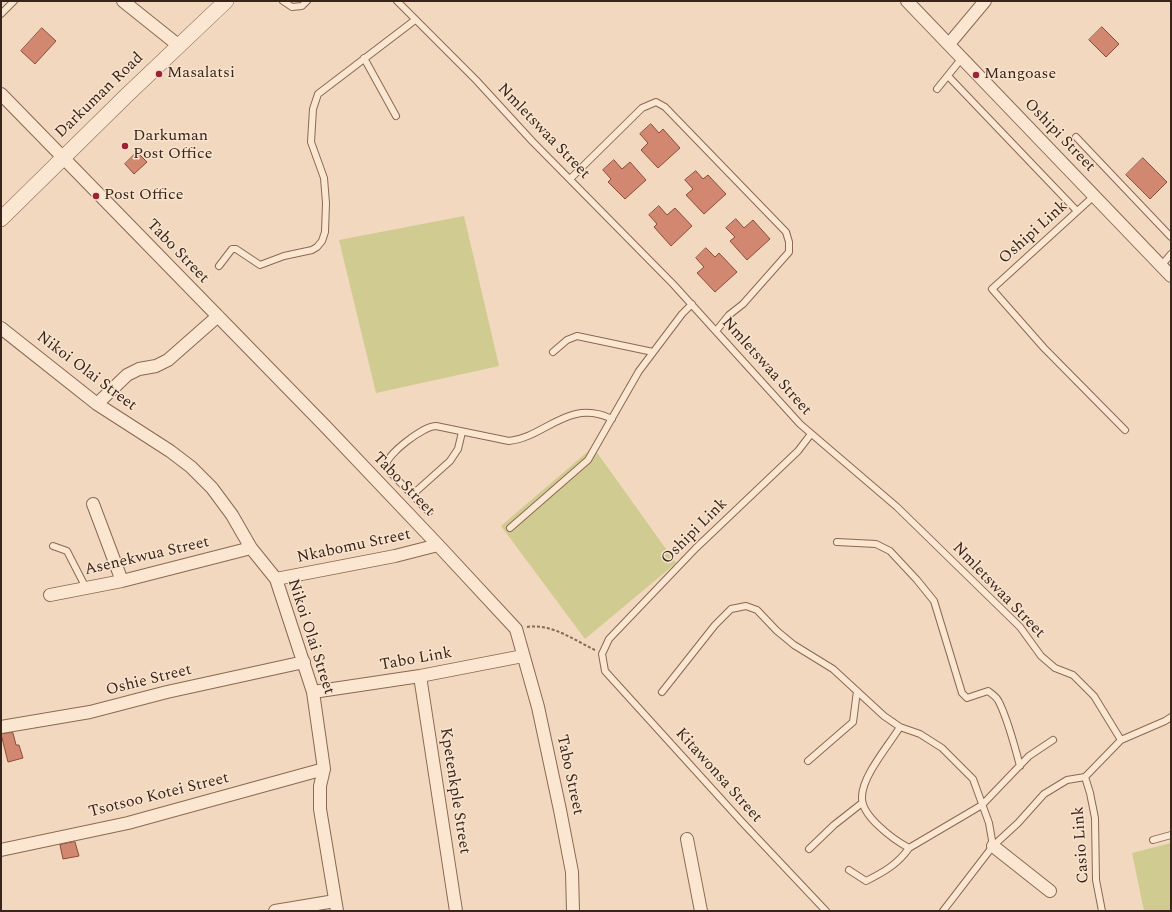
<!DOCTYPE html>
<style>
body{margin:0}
#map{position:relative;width:1172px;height:912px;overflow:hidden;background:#f1d8be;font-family:Spectral,serif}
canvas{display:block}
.frame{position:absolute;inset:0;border:2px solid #39241b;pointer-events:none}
</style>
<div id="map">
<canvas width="1172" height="912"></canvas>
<div class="frame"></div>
</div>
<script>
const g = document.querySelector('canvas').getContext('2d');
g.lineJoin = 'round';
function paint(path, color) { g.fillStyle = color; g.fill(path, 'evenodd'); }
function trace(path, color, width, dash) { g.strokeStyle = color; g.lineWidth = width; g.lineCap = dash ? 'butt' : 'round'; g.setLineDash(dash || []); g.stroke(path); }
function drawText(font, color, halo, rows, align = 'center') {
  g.font = font + ' Spectral,serif'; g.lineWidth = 3; g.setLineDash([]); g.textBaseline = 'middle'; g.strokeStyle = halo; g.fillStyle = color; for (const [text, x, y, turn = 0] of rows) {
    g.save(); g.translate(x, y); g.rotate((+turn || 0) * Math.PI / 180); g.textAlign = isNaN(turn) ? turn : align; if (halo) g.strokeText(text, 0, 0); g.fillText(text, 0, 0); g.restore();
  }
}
paint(new Path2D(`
 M464,216l35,150 -123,27 -37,-153z
 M593,447l83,116 -91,76 -84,-113z
 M1171,843v68h-27l-12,-58z`), '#d0cb91');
const building = new Path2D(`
 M1102,27l17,17 -13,13 -17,-17z
 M42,28l14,13 -21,23 -14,-13z
 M651,124l8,9 4,-4 17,19 -22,20 -17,-18 7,-7 -8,-9z
 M137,152l10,10 -13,12 -9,-10z
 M1143,158l24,24 -17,17 -24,-24z
 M614,160l8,9 8,-7 16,18 -21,19 -17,-17 3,-3 -8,-9z
 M696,171l7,8 5,-4 18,19 -22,20 -18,-19 7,-6 -8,-9z
 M659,206l8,9 8,-7 17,18 -21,20 -17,-19 3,-3 -8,-9z
 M736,219l8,9 9,-8 17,19 -23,21 -17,-19 5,-4 -9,-9z
 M706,248l9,9 4,-4 18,19 -22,20 -18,-19 7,-6 -8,-9z
 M13,733l3,12h3l4,13 -15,4 -7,-28z
 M75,842l4,14 -16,3 -3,-14z`);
paint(building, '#d28771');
trace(building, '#8b4b39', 1);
const service = new Path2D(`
 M283,1l9,6 10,-1 5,-5
 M397,1l79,79 56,61 141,143 127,140 97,83 123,120 21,29 14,12 18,7 21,21 27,44
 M1,14l13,-13
 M364,58l32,58
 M948,76l129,135
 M937,89l25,-31
 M1076,137l95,100
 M570,179l72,-71 14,-6 9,5 121,125 3,10v10l-46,52 -14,11 -13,16
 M1094,196l-102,93 52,59 81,82
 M219,266l13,-17h4l24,16 24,-9 28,-6 5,-3 5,-6 3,-9 1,-29 -2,-25 -13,-36 2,-33 5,-15 97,-74
 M1161,266l10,-12
 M553,352l14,-12 10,-4 76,16
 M811,434l-13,17 -102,97 -87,91 -7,15 3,17 137,151 84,89
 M412,495l38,-34 8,-12 4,-17
 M429,512l-40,-41 -3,-5c0,-12 38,-40 50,-40l73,15c37,-4 59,-43 103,-22
 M510,528l78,-68 51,-89 43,-57 10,-10
 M837,542l39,2 14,7 27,29 17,21 28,92 5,5 21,-7c4,3 9,6 11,11 9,18 16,45 21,64
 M53,546l14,5 19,37
 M662,692l53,-67 16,-16 15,-3 11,4 20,21 17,14 39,24 51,47 16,11 20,7 22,14 31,31 16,44 4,23
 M900,727c-11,18 -38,49 -38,70 -1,19 32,43 47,51l73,-43 47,-49 24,-16
 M808,761l45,-39 4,-31
 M1085,777l5,16 5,25 1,62 6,31
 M1153,840l18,-5
 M809,849l25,-24 28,-22
 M849,870l17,11c18,-9 32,-17 43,-33
 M943,911l50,-65 25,-23 26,-29 23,-14 18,-3 36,-37 44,-19 6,-4`);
const minor = new Path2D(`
 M123,1l55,44
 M907,1l264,275
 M949,44l36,-43
 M1,94l324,332 113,119 78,84 22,78 22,103 12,62 1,39
 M1,328l96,76 73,47 21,16 21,21 20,27 19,33 25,31 37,113 11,77 -4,17v23l17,102
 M97,404l30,-29 12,-6 17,-3 12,-6 50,-44
 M93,504l29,77
 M276,579l119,-23 43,-11
 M50,595l72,-14 129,-33
 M420,676l36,235
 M313,692l107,-16 103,-20
 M1,727l89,-15 77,-20 137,-30
 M687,839l14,72
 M993,846l57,45
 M1,850l127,-27 196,-54
 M275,911l60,-10`);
const tertiary = new Path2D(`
 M1,219l126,-124 99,-94`);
trace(service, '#8a6855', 8);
trace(minor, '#8a6855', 14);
trace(tertiary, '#8a6855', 16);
trace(new Path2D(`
 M527,627c24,-4 47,13 68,23`), '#8a6855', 2, [3, 2]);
trace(service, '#fbe7d1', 6);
trace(minor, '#fbe7d1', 12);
trace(tertiary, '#fbe7d1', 15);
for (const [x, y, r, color] of [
 [159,74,4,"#9e2138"],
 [976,75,4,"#9e2138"],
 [125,146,4,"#9e2138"],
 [96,196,4,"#9e2138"]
]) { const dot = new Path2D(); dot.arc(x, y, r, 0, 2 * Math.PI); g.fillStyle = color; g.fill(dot); trace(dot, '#f8e4ce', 1.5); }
drawText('16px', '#39241b', '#f8e4ce', [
 ["Masalatsi",167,74],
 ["Mangoase",984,75],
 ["Darkuman",133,137],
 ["Post Office",133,155],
 ["Post Office",104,196]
], 'left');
drawText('16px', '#39241b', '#f8e4ce', [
 ["Darkuman Road",100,96,-44],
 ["Nmletswaa Street",543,132,46],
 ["Oshipi Street",1059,136,46],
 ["Oshipi Link",1034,233,-42],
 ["Tabo Street",177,252,46],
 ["Nmletswaa Street",766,367,48],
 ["Nikoi Olai Street",86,372,37],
 ["Tabo Street",403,485,46],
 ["Oshipi Link",695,532,-45],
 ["Nkabomu Street",354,547,-12],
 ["Asenekwua Street",147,557,-13],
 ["Nmletswaa Street",998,591,46],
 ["Nikoi Olai Street",310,637,72],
 ["Tabo Link",416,660,-10],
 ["Oshie Street",149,681,-14],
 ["Tabo Street",569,775,78],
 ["Kitawonsa Street",718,776,48],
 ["Kpetenkple Street",454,791,81],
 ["Tsotsoo Kotei Street",159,796,-14],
 ["Casio Link",1082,845,-94]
]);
</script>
